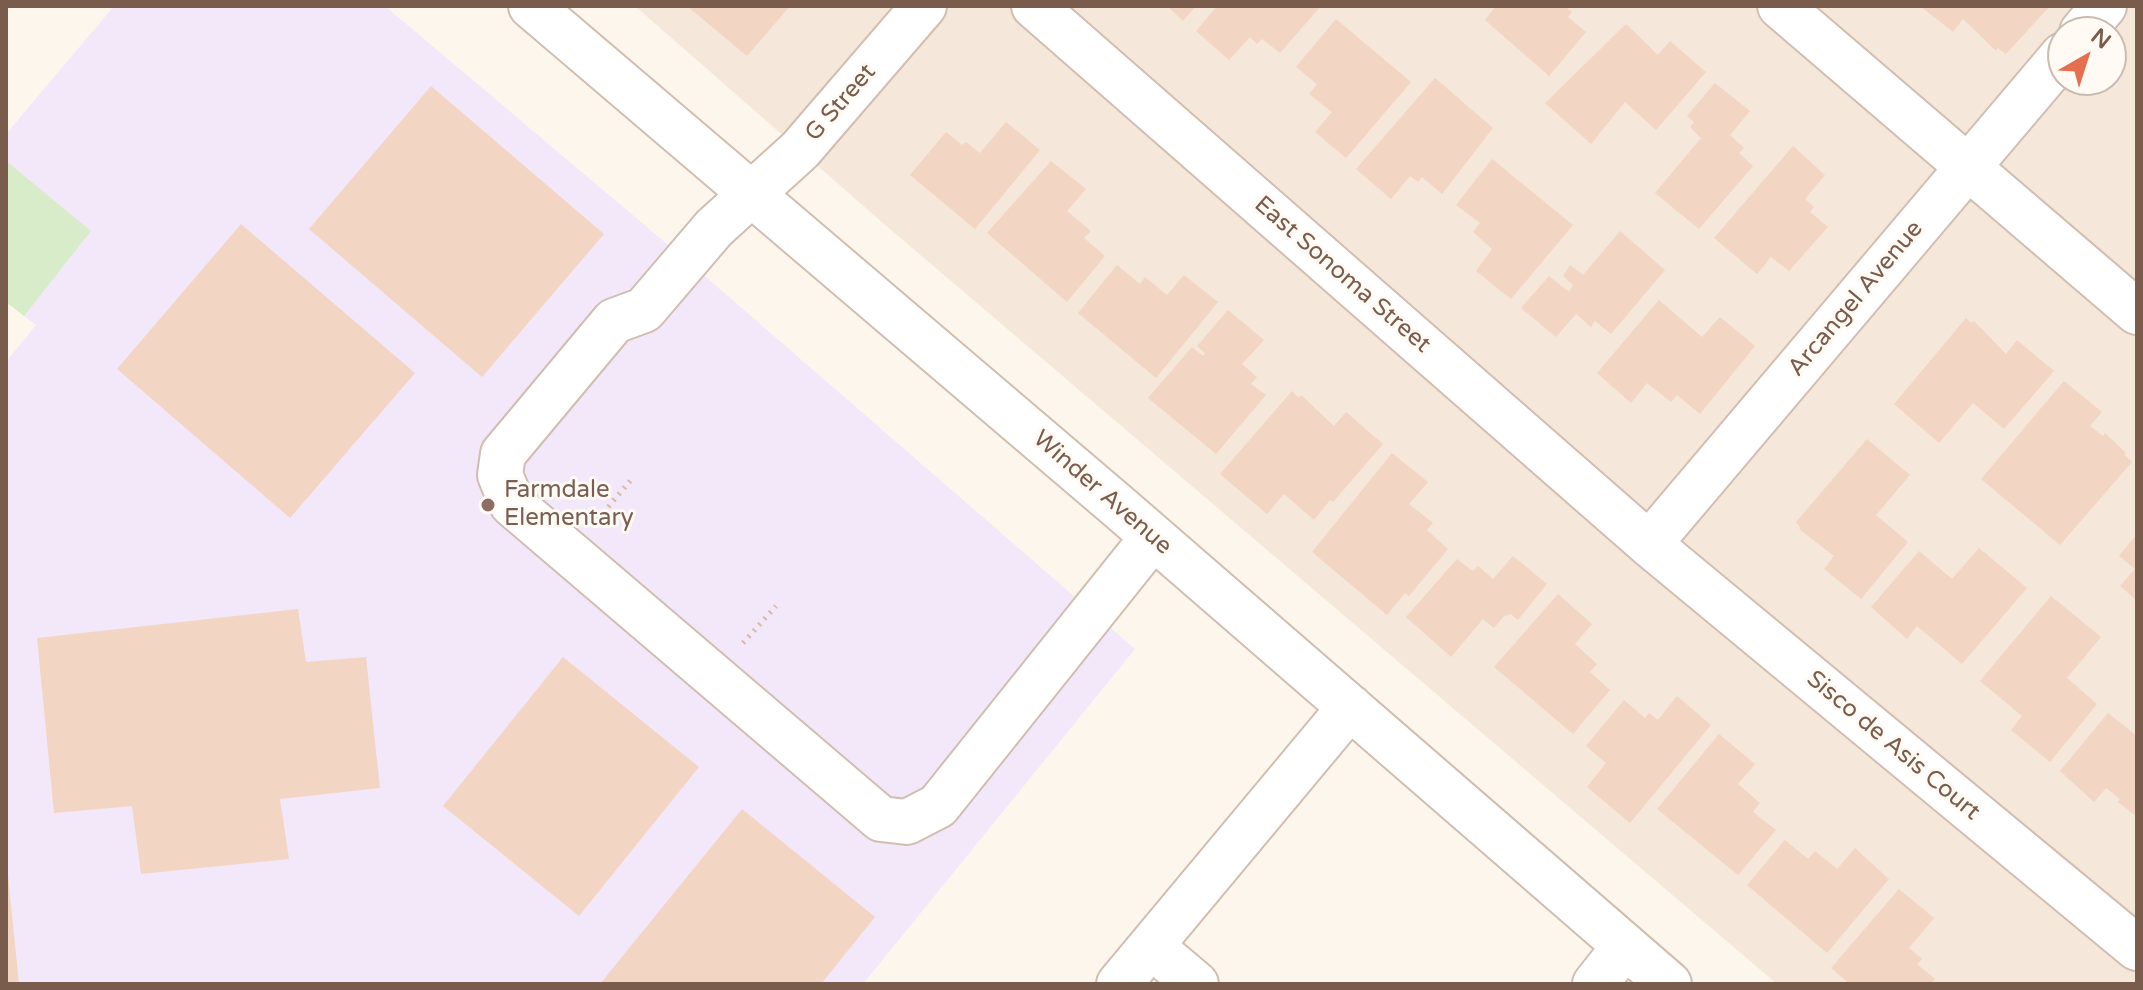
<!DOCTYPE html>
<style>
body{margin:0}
#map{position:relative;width:2143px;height:990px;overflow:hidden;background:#fdf6ec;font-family:"Varela Round",sans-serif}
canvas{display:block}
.frame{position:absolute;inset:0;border:8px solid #7a5c4d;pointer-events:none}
.north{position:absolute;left:2047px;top:16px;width:80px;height:80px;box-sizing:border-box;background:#fffaf3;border:2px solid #cabbb1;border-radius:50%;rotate:39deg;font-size:22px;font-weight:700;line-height:32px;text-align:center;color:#7a5c4d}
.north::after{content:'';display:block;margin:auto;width:28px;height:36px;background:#e76f51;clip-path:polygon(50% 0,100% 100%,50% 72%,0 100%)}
</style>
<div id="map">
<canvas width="2143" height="990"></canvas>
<div class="frame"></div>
<div class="north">N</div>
</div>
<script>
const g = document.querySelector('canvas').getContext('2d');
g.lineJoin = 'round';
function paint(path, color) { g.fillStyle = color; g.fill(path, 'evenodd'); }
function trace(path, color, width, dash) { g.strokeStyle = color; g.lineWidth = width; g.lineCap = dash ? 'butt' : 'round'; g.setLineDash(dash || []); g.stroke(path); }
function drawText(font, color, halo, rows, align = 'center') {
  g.font = font + ' "Varela Round",sans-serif'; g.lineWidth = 6; g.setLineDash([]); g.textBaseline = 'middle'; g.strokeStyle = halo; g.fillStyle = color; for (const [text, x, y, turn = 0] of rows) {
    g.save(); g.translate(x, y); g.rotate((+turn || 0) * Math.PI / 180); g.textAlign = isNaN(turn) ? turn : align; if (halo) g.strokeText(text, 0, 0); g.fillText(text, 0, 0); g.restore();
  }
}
paint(new Path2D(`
 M635,6h1502v978h-360l-893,-760zM2063,32h48v48h-48z`), '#f5e8da');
paint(new Path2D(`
 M114,6h271l314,265 436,378 -272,335h-857v-622l30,-37 -30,-23v-168z`), '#f3e8fa');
paint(new Path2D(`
 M6,161l85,70 -67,85 -18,-14z`), '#d8ecc9');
paint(new Path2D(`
 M687,6h103l-43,50z
 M1167,6h29l-13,15z
 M1217,6h104l-41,47 -18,-14 -5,5 -7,-7 -21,23 -33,-29z
 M1496,6h69l7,6 -4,5 18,15 -37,44 -64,-56z
 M1920,6h130l-44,48 -8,-6 -2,3 -33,-32 -10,13z
 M1336,19l75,63 -65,76 -31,-26 17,-20 -23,-18 8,-10 -21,-17z
 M1626,24l32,31 12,-14 36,31 -50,58 -31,-28 -34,42 -46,-41z
 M1435,78l58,50 -51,66 -20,-17 -4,5 -8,-6 -19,23 -35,-30z
 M1715,83l35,28 -20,24 14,13 -5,5 14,13 -54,63 -44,-36 46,-55 -11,-11 4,-5 -7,-6z
 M431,86l173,148 -122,143 -173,-148z
 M1006,122l34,28 -65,79 -65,-54 36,-43 16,13 4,-3 14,11z
 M1793,146l32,29 -20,24 9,8 -4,5 18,15 -39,44 -18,-14 -14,17 -43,-36z
 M1492,159l81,66 -62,74 -35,-28 16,-22 -19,-17 7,-9 -24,-18z
 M1051,161l35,28 -19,22 24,20 -7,7 21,18 -38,46 -80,-69z
 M241,224l174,149 -125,145 -173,-149z
 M1620,231l45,39 -54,64 -16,-13 -4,6 -15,-13 -20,23 -35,-29 28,-32 20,16 4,-7 -10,-9 7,-11 13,10z
 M1117,265l23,19 5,-7 22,18 17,-20 34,27 -62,76 -78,-65z
 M1659,300l43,37 18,-20 35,29 -55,68 -23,-19 -6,7 -24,-19 -16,20 -34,-30z
 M1228,310l36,30 -22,24 15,13 -6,7 15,11 -50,59 -68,-56 44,-51 11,9 2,-3 -8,-7z
 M1966,318l5,5 3,-2 32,33 11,-14 37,31 -50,58 -31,-26 -34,40 -45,-39z
 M2064,381l38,31 -12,14 13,10 2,-3 21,20 -2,1 8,8 -72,83 -79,-66z
 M1292,391l7,7 2,-3 33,31 12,-14 37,32 -50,58 -3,-2 -16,20 -30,-26 -17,20 -47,-40z
 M1867,439l43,36 -34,40 32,27 -47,57 -37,-30 10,-13 -35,-27 2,-1 -5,-6z
 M1392,453l36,29 -19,22 24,19 -6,7 21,19 -39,47 -4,-3 -18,22 -75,-63z
 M2137,534v67l-17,-15 15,-17 -16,-13z
 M1979,548l48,40 -65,76 -45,-38 -10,13 -36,-32 48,-56 33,28z
 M1513,556l34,28 -29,36 -7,-6 -7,2 -10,12 -11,-9 -32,38 -45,-40 51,-58 16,12 5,-5 15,13z
 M1558,594l34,30 -17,20 22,20 -7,8 20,18 -37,44 -79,-67z
 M2051,596l50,41 -34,41 30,26 -47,58 -39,-32 11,-14 -42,-35z
 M298,609l8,53 60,-5 14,131 -100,11 9,60 -148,15 -9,-68 -78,7 -17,-175z
 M563,657l136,110 -120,149 -136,-110z
 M1677,696l34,29 -81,98 -43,-36 19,-24 -20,-17 38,-46 21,18 4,-5 9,7z
 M2108,713l29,23v81l-19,-15 2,-3 -14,-11 -12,14 -34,-31z
 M1719,734l36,30 -17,20 22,19 -7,9 23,18 -38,45 -81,-66z
 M742,809l133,108 -54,67h-221z
 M1785,840l23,19 7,-8 22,18 18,-21 34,31 -62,74 -80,-68z
 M6,875h2l11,109h-13z
 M1899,889l35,29 -25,30 13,11 -5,5 18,15 -4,5h-81l-19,-16z`), '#f3d5c3');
const minor = new Path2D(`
 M531,6l589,502 549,476
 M924,6l-124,144 -86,78 -70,82 -30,11 -111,133 -3,21 12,29 369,315 26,3 31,-16 215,-269
 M1034,6l615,538 488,404
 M1780,6l357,306
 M2082,32l22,-26
 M1649,544l414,-489
 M1151,946l45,38
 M1119,984l231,-277
 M1595,984l30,-38`);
trace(minor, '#d1beb0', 48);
trace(new Path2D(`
 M598,519l33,-39
 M743,643l33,-37`), '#d9b8a5', 5, [2, 6]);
trace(minor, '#fff', 44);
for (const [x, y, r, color] of [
 [488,505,8,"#8d6e63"]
]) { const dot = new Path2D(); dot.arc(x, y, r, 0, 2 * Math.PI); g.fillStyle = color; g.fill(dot); trace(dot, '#fffaf3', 3); }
drawText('24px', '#7a5c4d', '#fffaf3', [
 ["G Street",841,103,-49],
 ["East Sonoma Street",1342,275,41],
 ["Arcangel Avenue",1856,299,-50],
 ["Winder Avenue",1102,493,41],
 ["Sisco de Asis Court",1893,746,40]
]);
drawText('24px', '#785e54', '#fffaf3', [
 ["Farmdale",504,491],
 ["Elementary",504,519]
], 'left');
</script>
